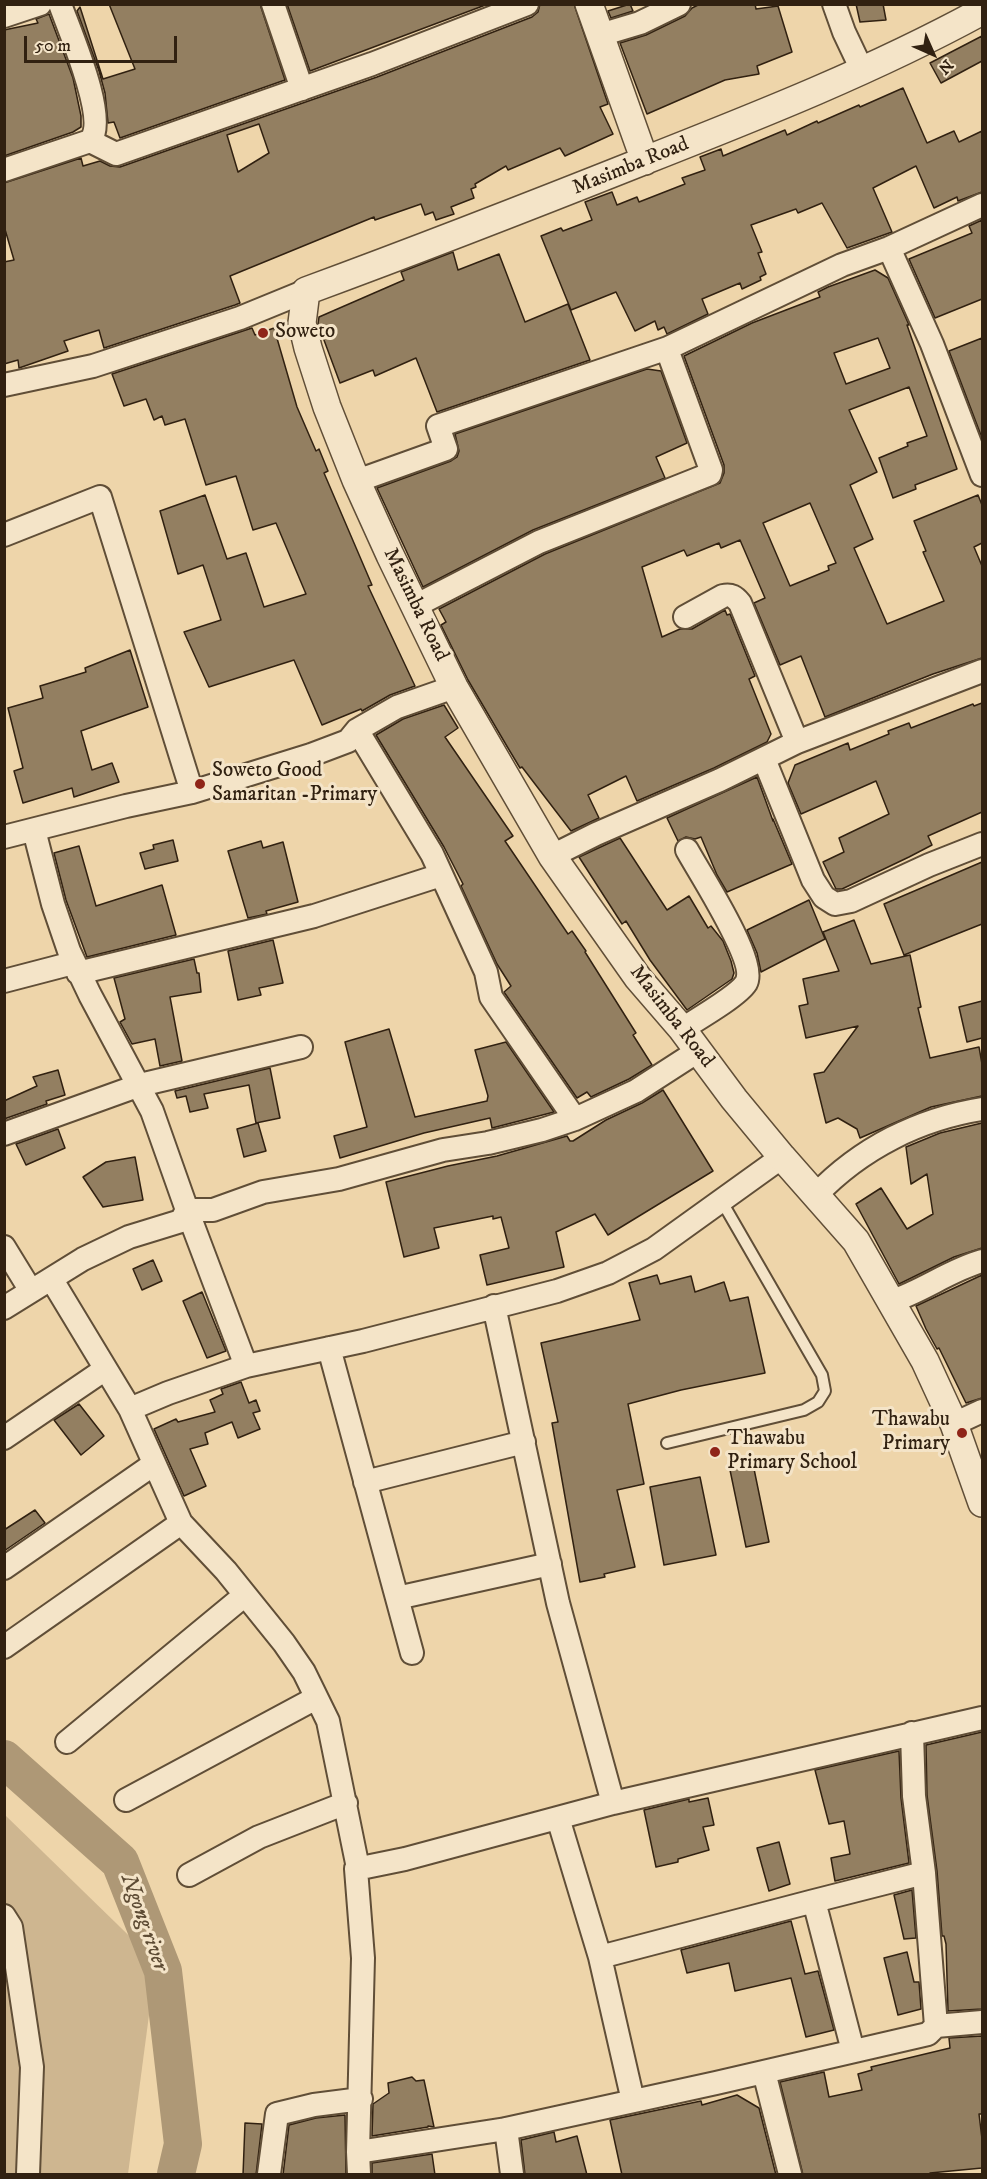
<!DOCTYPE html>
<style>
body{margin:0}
#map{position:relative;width:987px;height:2179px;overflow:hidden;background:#eed5aa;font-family:"IM FELL DW Pica",serif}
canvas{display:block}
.frame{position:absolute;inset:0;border:6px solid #312111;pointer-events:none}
.north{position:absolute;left:903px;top:24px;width:60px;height:60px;-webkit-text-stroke:4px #f4e4c8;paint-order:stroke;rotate:135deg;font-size:16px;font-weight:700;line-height:24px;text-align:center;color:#312111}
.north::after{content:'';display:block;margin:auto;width:21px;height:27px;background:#312111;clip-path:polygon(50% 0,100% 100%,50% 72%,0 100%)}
.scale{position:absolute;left:24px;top:36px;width:153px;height:27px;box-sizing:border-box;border:3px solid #312111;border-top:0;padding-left:8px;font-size:18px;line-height:21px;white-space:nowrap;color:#312111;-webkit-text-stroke:4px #f4e4c8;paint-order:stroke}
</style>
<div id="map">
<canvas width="987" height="2179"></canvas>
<div class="frame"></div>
<div class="north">N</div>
<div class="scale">50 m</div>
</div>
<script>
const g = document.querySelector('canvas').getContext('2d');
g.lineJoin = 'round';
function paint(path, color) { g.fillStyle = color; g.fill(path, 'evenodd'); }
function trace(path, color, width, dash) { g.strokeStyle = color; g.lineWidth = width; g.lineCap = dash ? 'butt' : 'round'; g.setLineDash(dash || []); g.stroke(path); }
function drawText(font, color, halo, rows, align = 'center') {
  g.font = font + ' "IM FELL DW Pica",serif'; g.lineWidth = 6; g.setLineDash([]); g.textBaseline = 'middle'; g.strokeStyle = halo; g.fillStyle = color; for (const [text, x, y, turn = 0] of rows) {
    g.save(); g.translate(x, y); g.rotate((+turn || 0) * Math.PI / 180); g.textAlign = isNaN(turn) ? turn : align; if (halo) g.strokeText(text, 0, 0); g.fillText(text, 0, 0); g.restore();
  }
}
paint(new Path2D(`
 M4,1814l152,148 -28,212h-123z`), '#ceb690');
trace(new Path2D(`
 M4,1759l116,103 43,109 20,173 -7,30`), '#ae9876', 38);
const building = new Path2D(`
 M109,4h151l25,76 -165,58 -6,-16 -6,1 -3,-30 -6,-22 -22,-60 3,-4 23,72 32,-10z
 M287,4h201l-178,67z
 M540,4h34l34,100 -8,3 13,27 -48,22 -5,-8 -52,22 -2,-4 -31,18 1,3 -5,2 3,9 -23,9 3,7 -18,6 -3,-8 -8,3 -4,-11 -46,16 -1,-3 -144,59 10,27 -5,2 -131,43 -5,-18 -35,11 4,10 -49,17 -1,-8 -14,4v-102l10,-2 -10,-34v-43l77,-25 2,8 17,-5 10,5 10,1 257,-90 155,-60 6,-5zM259,124l10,29 -31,19 -11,-37z
 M630,4l3,7 -22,7 -3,-7z
 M700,4h55l1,5 22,-3 14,46 -35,14 2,8 -34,6 -78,34 -27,-71 26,-8 39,-19 7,-8z
 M856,4h27l3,16 -26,2z
 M49,14l24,64 8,38v11l-8,5 -69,24v-126l34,-7 -2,-4z
 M982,36v25l-41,22 -11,-20z
 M903,88l24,55 27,-12 5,11 23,-11v61l-24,9 -1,-4 -23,11 -18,-42 -43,22 19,44 -45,16 -25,-45 -24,10 -2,-4 -45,16 11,27 -4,1 8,21 -6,3 1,3 -19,9 -2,-6 -38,16 6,15 -41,20 -3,-7 -6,3 -3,-9 -20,10 -19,-39 -45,18 -30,-74 20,-8 2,3 29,-11 -7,-18 27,-10 5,13 20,-8 2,5 46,-18 -3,-6 23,-8 -5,-13 21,-8 2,7 62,-26 2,5 30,-14 1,2 41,-18 1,2z
 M982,220v79l-47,19 -26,-59 63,-26 -3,-7z
 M453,252l5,18 41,-16 26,68 43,-18 22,56 -153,52 -21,-54 -41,18 -2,-6 -33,13 -22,-59 1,-7 85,-37 -3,-8z
 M875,270l13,8 21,47h-2l50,144 -42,16 1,4 -23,9 -14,-40 29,-12 -1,-3 20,-7 -18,-49 -60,23 28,62 -27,13 23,54 -19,9 33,76 57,-23 -21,-49 3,-1 -12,-30 64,-26 4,10v38l-8,4 8,19v92l-49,16 -108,43 -24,-61 -21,9 -26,-62 11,-5 -25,-58 -19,8 -2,-5 -32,13 -3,-6 -42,17 20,70 18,-8h12l33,-19 2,5 3,-1 25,62 -6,3 22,55 -4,8 -53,26 -77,33 -11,-25 -38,19 11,23 -28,13 -49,-64 -2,1 -12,-20 -40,-68 -27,-55 5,-3 -7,-13 106,-55 175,-71 4,-10v-8l-40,-109 68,-33 68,-26 -2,-5 10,-5zM878,338l12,30 -44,16 -12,-31zM810,503l26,60 -8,3 1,4 -39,16 -27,-63z
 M252,328l3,7 19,-7 23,79 19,44 3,-2 9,22 -4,2 48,112 -4,1 47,100 -25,9 -28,16 -1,-2 -39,16 -28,-65 -85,27 -25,-55 37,-12 -18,-55 -25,9 -18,-63 45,-16 22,64 19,-6 18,54 42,-13 -30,-71 -23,7 -17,-54 -30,9 -21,-66 -20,6 -3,-9 -8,4 -8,-21 -22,7 -12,-32z
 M982,338v100l-33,-87z
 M647,369l14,2 26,72 -31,14 9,21 -132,52 -110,57 -46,-99 74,-27 6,-4 2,-6 -4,-17z
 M130,650l18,57 -67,24 11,39 20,-7 7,19 -45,15 -2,-9 -49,15 -9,-32 9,-3 -15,-60 35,-10 -3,-12 46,-14 -1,-4z
 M982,703v109l-54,24 4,9 -23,12 -67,32h-6l-13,-27 21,-10 -5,-14 50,-24 -13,-33 -75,33 -13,-31 7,-18 53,-22 2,7 39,-16 -1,-3 21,-8 2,5 62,-24 1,2z
 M444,705l14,23 -13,9 68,99 -8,5 63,93 4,-3 14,20 -1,1 51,81 -3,2 19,30 -23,14 -38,18 -4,-5 -10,6 -73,-106 7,-6 -14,-22 -36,-78 2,-2 -19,-37 -68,-112 27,-16z
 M757,777l16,44v-2l19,45 -65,28 -10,-17 -16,-38 -6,2 -9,-2 -8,4 -11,-23z
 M620,838l47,72 22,-14 19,32 3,-2 12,15 8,20 3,12 -2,6 -45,31 -37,-50 -24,-39 -4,3 -43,-67z
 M173,840l5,21 -33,8 -5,-16 14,-4 -1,-4z
 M261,841l2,7 20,-6 15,60 -32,9 1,3 -19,4 -20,-67z
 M79,846l17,60 66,-21 14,50 -89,22 -21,-57 -12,-47z
 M982,862v62l-78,31 -20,-51z
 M809,900l16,39 -64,33 -4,-19 -10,-23z
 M854,920l17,44 39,-9 11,52 -3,1 12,50 49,-11 3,17v32l-51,11 -71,31 -3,-9 -19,-11 -12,5 -12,-49 10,-2 34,-46 -52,12 -7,-32 9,-2 -5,-25 36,-8 -16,-39z
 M273,940l10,43 -24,5 2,7 -23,5 -10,-49z
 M194,959l3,14h2l2,19 -31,5 12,64 -22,5 -5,-27 -23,5 -12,-22 5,-3 -11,-41z
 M982,1001v37l-15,4 -8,-35z
 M389,1029l26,88 72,-16 1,-5 -13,-46 31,-8 48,70 -62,16 -2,-10 -66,15 -84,25 -6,-22 33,-9 -22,-85z
 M270,1068l10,50 -24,5 -7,-38 -45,9 4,14 -18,4 -4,-16 -9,2 -2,-7z
 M58,1070l7,25 -19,6 1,3 -43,15v-18l33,-15 -4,-9z
 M663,1090l50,81 -105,64 -13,-21 -39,18 8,35 -77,18 -7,-30 29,-7 -8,-31 -8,2v-3l-59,12 5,20 -35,9 -18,-75 62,-16 49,-10 70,-20 3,5h3l33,-21 36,-17z
 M258,1123l8,28 -22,6 -7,-28z
 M982,1123v125l-28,9 -55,27 -43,-80 25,-16 26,41 26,-15 -6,-40 -16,10 -5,-37 34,-14z
 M58,1129l7,19 -39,17 -10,-21z
 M135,1157l8,43 -40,7 -20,-30 23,-15z
 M153,1260l9,21 -20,9 -9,-21z
 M657,1275l3,9 31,-8 4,16 29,-10 6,19 18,-4 17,76 -84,17 -53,14 16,80 -27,6 18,77 -31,7 1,3 -25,5 -28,-159 6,-1 -17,-79 99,-23 -11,-37z
 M982,1275v123l-16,5 -27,-55 -2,1 -11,-20 -10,-23z
 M202,1292l24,59 -19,7 -24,-57z
 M241,1382l8,21 7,-3 4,11 -7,2 7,16 -22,9 -6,-16 -27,11 3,11 -18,5 16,37 -22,10 -30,-67 22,-10 2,3 37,-10 -5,-12 13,-6 -2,-5z
 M79,1404l25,32 -23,19 -27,-35z
 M753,1464l16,78 -23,5 -16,-77z
 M700,1477l16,78 -52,10 -14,-78z
 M35,1510l10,13 -41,28v-21z
 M982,1732v277l-34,2 -2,-67 -2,-8h-2l-5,-65 -10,-76 -1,-50z
 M899,1751l2,47 8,65 -74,18 -4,-23 19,-4 -6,-33 -15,3 -14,-54z
 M708,1798l6,27 -11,2 6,23 -31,9v3l-22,5 -12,-57 45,-11v3z
 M779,1842l11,42 -21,7 -12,-43z
 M912,1890l4,48 -12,1 -10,-44z
 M791,1921l14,53 13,-3 16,59 -28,7 -15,-59 -56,13 -6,-28 -42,10 -6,-23z
 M907,1952l7,30h5l2,27 -23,6 -14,-57z
 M982,2036v78h-3l3,25v29l-52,5 1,2h-128l-23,-93 44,-10 5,25 33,-7 -4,-16 14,-4 -1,-3 79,-19 -1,-10z
 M412,2077l4,4 8,-1 10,47 -6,-1v1l-56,9 1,-32 16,-11 -1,-10z
 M737,2095l22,13 17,67h-154l-12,-55 91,-19 1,4z
 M345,2115l1,60h-63l6,-50 27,-7z
 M245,2123l17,1 -6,51h-13z
 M554,2132l2,10 21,-6 10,39h-62l-4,-35z
 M432,2154l3,21h-63v-12z`);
paint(building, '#937f61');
trace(building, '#312111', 1.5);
const service = new Path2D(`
 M667,1443l137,-33 14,-8 7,-11 -3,-16 -101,-175`);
const minor = new Path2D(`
 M60,4c9,26 49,116 30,137
 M273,4l29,85
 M834,4l10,28 18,38
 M4,16l36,-12
 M600,35l40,-12 39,-19
 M4,170l86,-29 26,13 256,-90 155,-60
 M889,248l43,96 50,131
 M4,385l89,-19 147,-48 66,-27
 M356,480l12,-3 78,-28 -8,-23 230,-78
 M4,535l96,-38 92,295
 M415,606l124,-64 171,-68 1,-4 -43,-118v-4l174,-83 47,-17 93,-43
 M685,617l38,-21c8,-2 12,1 17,7l57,139
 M357,730l75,124 54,118 5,25 84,122
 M764,759l49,121 11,17 11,7 16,-3 78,-36 53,-21
 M34,830l19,74 16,47 21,44 62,116 35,99 59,156
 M4,837l122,-31 66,-14 119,-37 37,-14 9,-11 40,-23 57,-20
 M552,856l44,-22 124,-54 77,-38 185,-71
 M78,973l236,-57 127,-41
 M4,981l69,-18
 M682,1029c14,-9 56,-33 64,-46 12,-21 -47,-111 -59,-133
 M4,1134l136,-49 161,-38
 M816,1195c45,-47 103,-76 166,-86
 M187,1210h26l50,-18 76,-13 104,-29 45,-7 54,-13 33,-11 61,-28 62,-40
 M4,1247l27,44
 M52,1280l78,129 38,-16 78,-27 117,-25 194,-50 51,-18 46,-24 128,-92
 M892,1301c31,-10 58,-31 90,-40
 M494,1306l64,297 55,200
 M4,1308l79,-49 46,-22 52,-16 6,-11
 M329,1348l83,305
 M130,1409l51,114 45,48 58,72 20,29 24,49 30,147 -2,1 7,89 -5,194 1,22
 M954,1424l28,-13
 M4,1438l100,-68
 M365,1482l159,-40
 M4,1568l150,-104
 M397,1598l153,-34
 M4,1647l177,-124
 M67,1742l178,-147
 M126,1800l190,-102
 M558,1818l42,139 33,144
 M356,1869l49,-10 208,-56 369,-85
 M924,1873l12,153
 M189,1875l70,-38 87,-34
 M4,1916l7,11 21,140 -4,107
 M600,1957l214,-56
 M853,2051l-39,-150 110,-28 -10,-77 -2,-63
 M764,2072l26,102
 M506,2129l6,45
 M358,2152l148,-23 210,-46 212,-49 8,-8 46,-4
 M269,2174l8,-60 37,-9 47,-6`);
const tertiary = new Path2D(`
 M589,4l56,157
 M982,11c-108,59 -222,104 -336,149 -113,45 -226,89 -340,131l-4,32 6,25 19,59 29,73 34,75 64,132 98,169 86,122 44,51 52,70 48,58 74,84 69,120 29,63 28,79`);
trace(service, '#604e37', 14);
trace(minor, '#604e37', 26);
trace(tertiary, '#604e37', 30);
trace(service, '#f4e4c8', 10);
trace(minor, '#f4e4c8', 22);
trace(tertiary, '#f4e4c8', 27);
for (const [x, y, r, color] of [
 [263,333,6,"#8f2418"],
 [200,784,6,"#8f2418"],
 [962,1433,6,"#8f2418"],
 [715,1452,6,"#8f2418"]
]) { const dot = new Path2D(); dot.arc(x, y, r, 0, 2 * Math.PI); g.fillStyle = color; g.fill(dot); trace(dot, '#f4e4c8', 2); }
drawText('21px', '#312111', '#f4e4c8', [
 ["Masimba Road",631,167,-22],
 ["Masimba Road",415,605,64],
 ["Masimba Road",671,1017,52]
]);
drawText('21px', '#312111', '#f4e4c8', [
 ["Soweto",275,333],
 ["Soweto Good",212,772],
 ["Samaritan -Primary",212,796],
 ["Thawabu",950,1421,"right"],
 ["Primary",950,1445,"right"],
 ["Thawabu",727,1440],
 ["Primary School",727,1464]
], 'left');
drawText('italic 22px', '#5d4b34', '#f4e4c8', [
 ["Ngong river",143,1923,70]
]);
</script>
